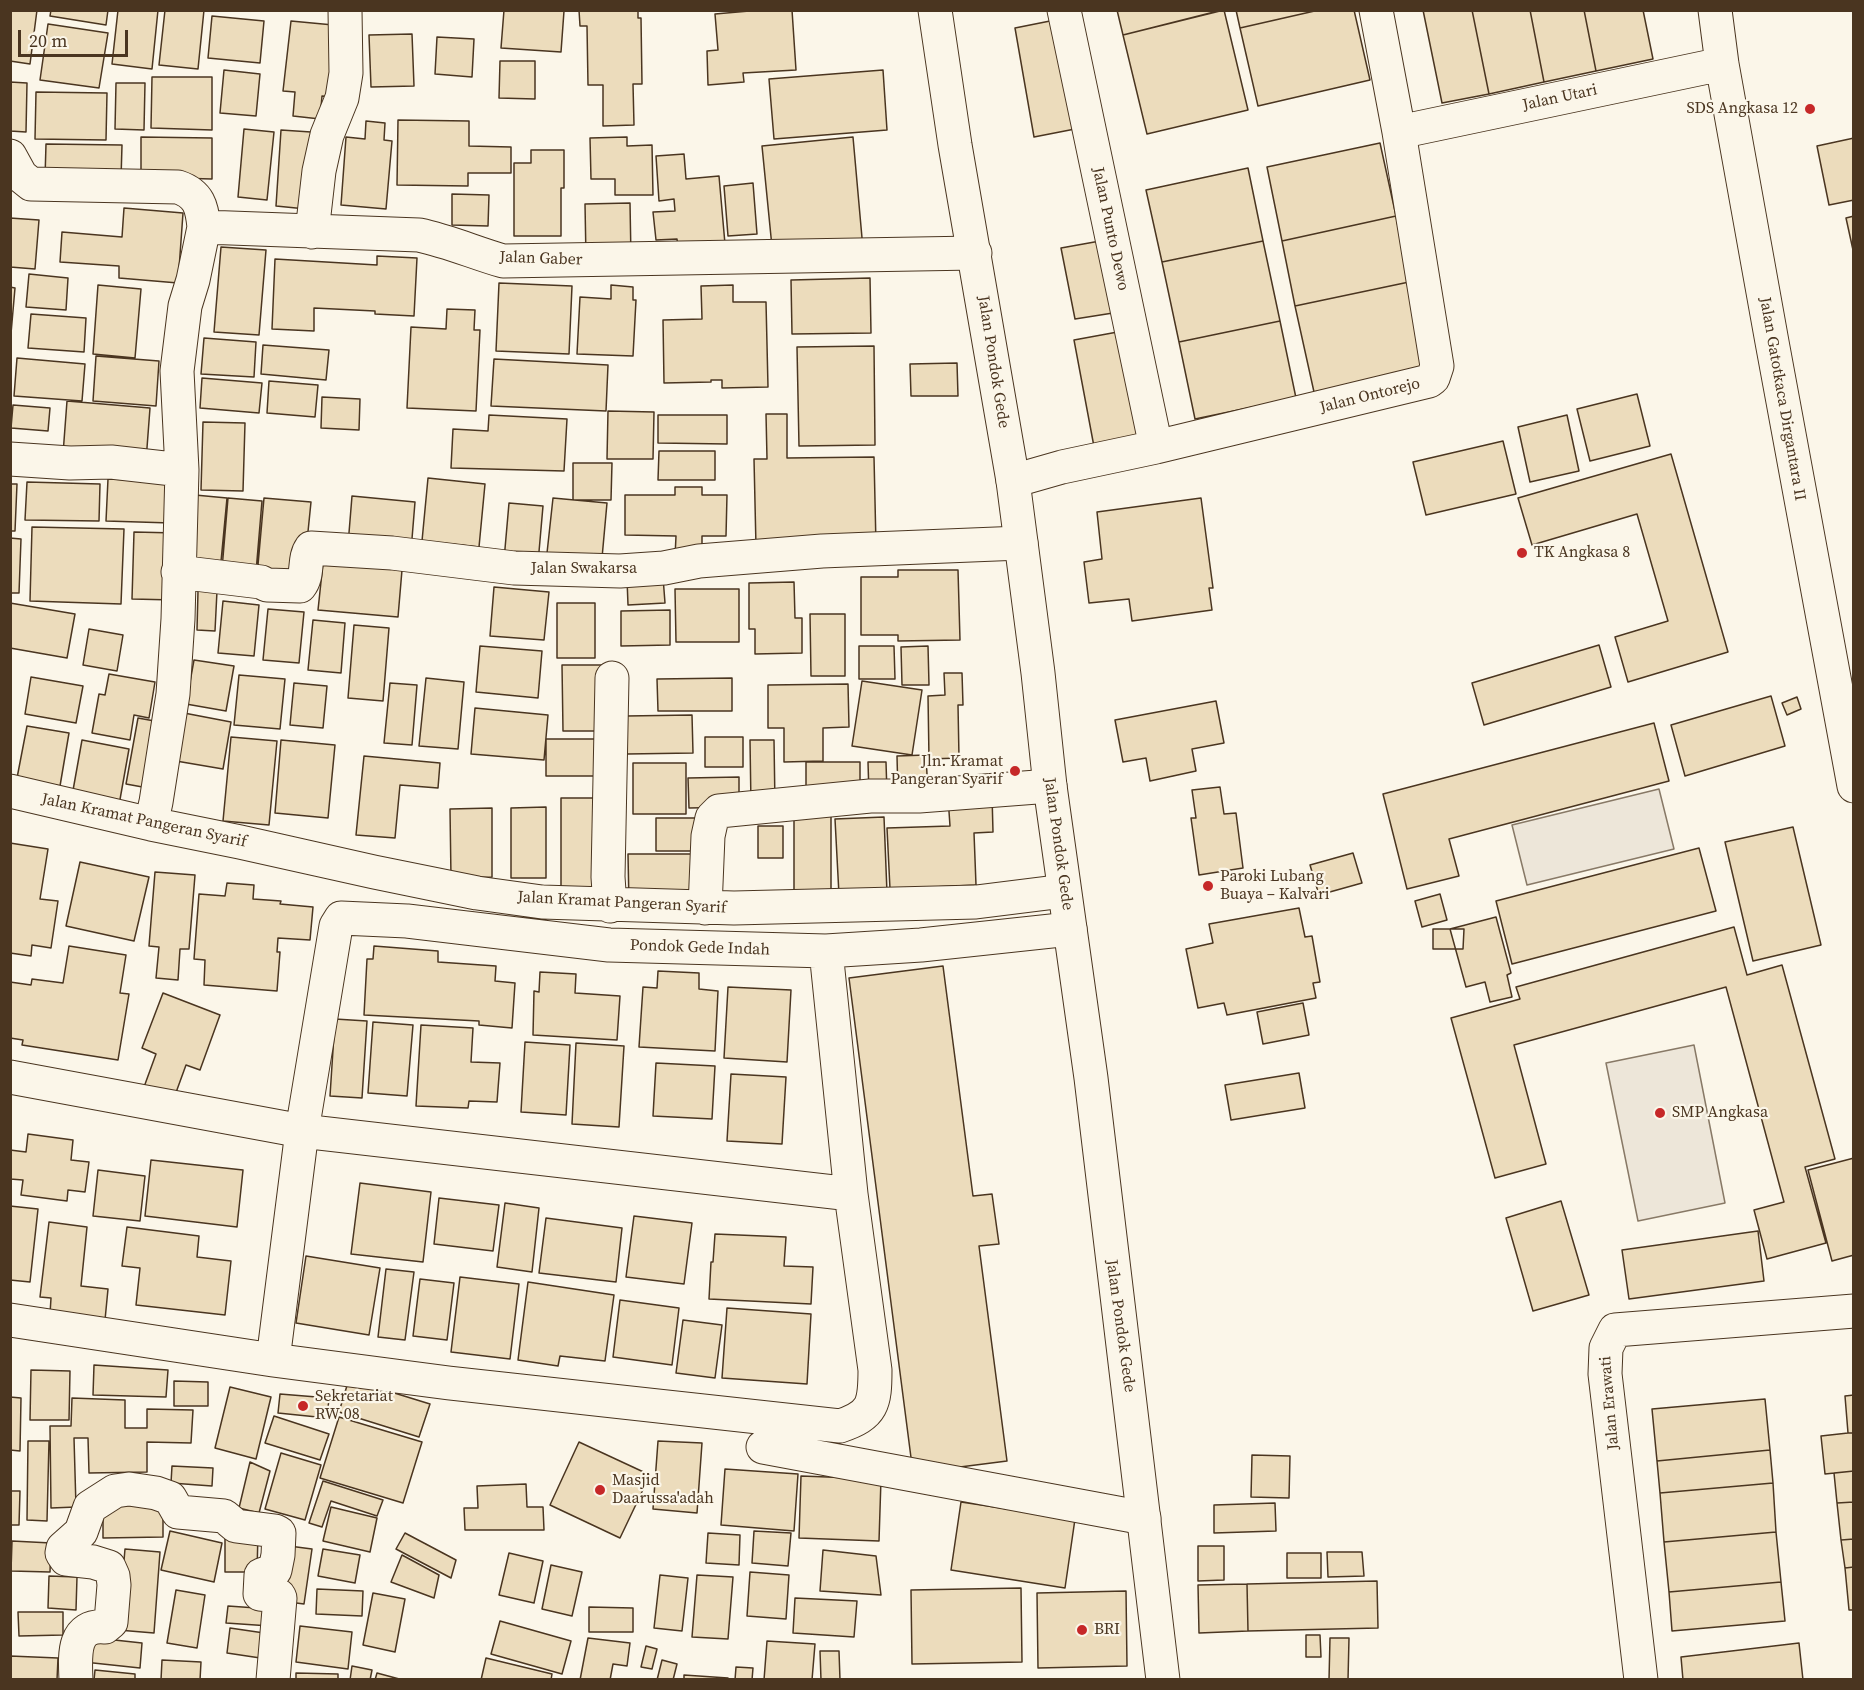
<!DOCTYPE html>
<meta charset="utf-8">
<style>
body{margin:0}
#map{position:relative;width:1864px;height:1690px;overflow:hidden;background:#fbf6e9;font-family:"Source Serif 4",serif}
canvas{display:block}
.frame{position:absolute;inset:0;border:12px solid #4a3520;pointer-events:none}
.scale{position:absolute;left:18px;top:30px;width:110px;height:27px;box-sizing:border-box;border:3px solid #4a3520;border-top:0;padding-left:8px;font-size:18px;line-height:21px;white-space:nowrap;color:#4a3520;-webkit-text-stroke:4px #fbf6e9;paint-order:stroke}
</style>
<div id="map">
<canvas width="1864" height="1690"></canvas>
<div class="frame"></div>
<div class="scale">20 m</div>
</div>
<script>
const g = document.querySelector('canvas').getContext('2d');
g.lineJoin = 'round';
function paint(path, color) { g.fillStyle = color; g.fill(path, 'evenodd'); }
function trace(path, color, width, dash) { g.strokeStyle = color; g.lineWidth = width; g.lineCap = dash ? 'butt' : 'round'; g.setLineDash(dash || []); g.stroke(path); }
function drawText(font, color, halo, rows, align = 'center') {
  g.font = font + ' "Source Serif 4",serif'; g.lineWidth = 4.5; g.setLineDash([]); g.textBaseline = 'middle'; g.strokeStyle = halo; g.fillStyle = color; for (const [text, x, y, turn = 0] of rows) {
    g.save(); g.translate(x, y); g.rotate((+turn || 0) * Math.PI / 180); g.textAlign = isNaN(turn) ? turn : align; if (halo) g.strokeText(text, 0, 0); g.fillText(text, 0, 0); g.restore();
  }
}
const green = new Path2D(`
 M1659,789l15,60 -147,36 -15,-60z
 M1694,1045l31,158 -87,18 -32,-158z`);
paint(green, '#ede6d9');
trace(green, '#887966', 1.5);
const building = new Path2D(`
 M10,10h27l-7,54 -20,-3z
 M51,10h57l-2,15 -56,-9z
 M118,10h40l-6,59 -40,-5z
 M165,10h39l-6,59 -39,-4z
 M504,10l60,1 -3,41 -60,-4z
 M579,10h59v8h3l1,66h-9l1,41 -31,1v-41h-15l-1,-59h-7z
 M761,10h31l4,60 -53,3 1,9 -36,3 -1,-34 11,-1 -3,-36z
 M1117,10h105l-99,25z
 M1224,10l24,100 -101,24 -24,-99z
 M1236,10h83l-79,18z
 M1319,10h35l16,70 -112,26 -18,-78z
 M1423,10h49l17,84 -47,9z
 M1472,10h58l14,72 -55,12z
 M1530,10h54l12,61 -52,11z
 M1584,10h59l10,49 -57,12z
 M212,16l52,5 -4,42 -52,-5z
 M1055,20l20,109 -41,8 -19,-109z
 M291,21l53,5 -9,71 -13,-1 -2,23 -27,-3 2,-24 -12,-1z
 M48,24l60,9 -9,55 -59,-8z
 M412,34l2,52 -43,1 -2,-52z
 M437,37l37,2 -2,38 -37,-3z
 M500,61h35v38l-36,-1z
 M224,70l36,4 -4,42 -36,-3z
 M883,70l4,60 -113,9 -5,-60z
 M152,77h60v53l-61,-2z
 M10,82l17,1 -1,49 -16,-1z
 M116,83h29l-1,47 -29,-1z
 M36,92l71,1 -1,47 -71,-1z
 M398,120l71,1v25l42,1v26h-43v13l-71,-1z
 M366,121l19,2 -1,17 8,1 -6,68 -45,-4 5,-68 19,2z
 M244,129l30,3 -7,68 -29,-3z
 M281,130l30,2 -5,77 -30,-3z
 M141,137l71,1v41l-71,-2z
 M627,137v9l25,-1 1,50h-38v-16h-24l-1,-41z
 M853,137l10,112 -90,8 -11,-111z
 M1854,138v62l-25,5 -12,-59z
 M1380,143l16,73 -114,25 -15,-74z
 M46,144l76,1 -1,34 -76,-1z
 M531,150h33v38h-3v48h-47v-73h17z
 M684,154l2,25 33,-3 6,68 -47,4 -1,-9 -21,1 -3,-28 22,-1 -1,-12 -15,2 -3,-45z
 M1248,168l15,73 -101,21 -16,-72z
 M753,183l4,51 -29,2 -4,-50z
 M452,194l37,1 -1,31 -36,-1z
 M630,203l1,55h-45l-1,-54z
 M124,208l59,5 -5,70 -59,-5v-12l-59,-4 2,-30 60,5z
 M1396,216l13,66 -114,24 -13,-65z
 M1854,216v34h-1l-7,-32z
 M10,218l29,2 -4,49 -25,-2z
 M1100,241l13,72 -38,6 -14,-71z
 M1263,241l17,80 -101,21 -17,-80z
 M221,247l45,3 -7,85 -45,-3z
 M377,256l40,2 -3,58 -39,-2v-3l-61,-3v23l-42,-2 3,-70 102,6z
 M29,274l39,4 -2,32 -40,-3z
 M870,278l1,55 -79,1 -1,-54z
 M1409,282l19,87 -114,23 -19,-86z
 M499,283l73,3 -3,68 -73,-3z
 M98,285l43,4 -6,69 -42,-4z
 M611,285l22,2v13h3l-3,56 -56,-2 3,-57 31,2z
 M733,285v17h33l2,85 -46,1v-8h-11v2l-47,1 -1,-63 39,-1 -1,-33z
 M10,287l5,1 -5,57z
 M447,309l28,1 -1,20h6l-4,81 -69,-3 4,-81 35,2z
 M31,314l55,4 -2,34 -56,-4z
 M1280,321l16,77 -101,21 -16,-77z
 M1123,331l21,112 -49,9 -21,-112z
 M204,338l52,4 -2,35 -53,-3z
 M263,345l66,5 -3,30 -65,-6z
 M874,346l1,99 -76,1 -2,-99z
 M96,356l63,5 -3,45 -63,-5z
 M17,358l68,6 -3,37 -68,-5z
 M494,359l114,6 -2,46 -115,-5z
 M957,363l1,33h-47l-1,-32z
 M202,378l60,5 -3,30 -59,-5z
 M269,381l49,4 -3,32 -48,-4z
 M1637,394l13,52 -60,15 -13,-52z
 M322,397l38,2 -1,31 -38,-2z
 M67,401l83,7 -4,53 -83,-7z
 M13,405l37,3 -2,23 -37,-3z
 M608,411l46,1 -1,47h-46z
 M766,414h21v44l87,-1 2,88 -120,2 -2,-88h13z
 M489,415l78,4 -3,52 -113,-3 2,-39 35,2z
 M658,415h69v29l-69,-1z
 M1567,415l12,56 -49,11 -12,-55z
 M203,422l42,1 -2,68 -42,-1z
 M1503,441l13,53 -90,21 -13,-53z
 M659,451h56v29h-57z
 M1671,454l57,198 -100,30 -13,-45 53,-16 -31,-107 -105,31 -14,-47z
 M573,463h39l-1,37h-38z
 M428,478l57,6 -6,63 -57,-6z
 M108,479l64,2 -1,42 -65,-2z
 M27,482l73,2 -1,37 -74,-1z
 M10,484h7l-2,47h-5z
 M675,487h27v8h25l-1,41h-24v21h-27l1,-21 -51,-1v-40h50z
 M195,495l32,3 -7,74 -31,-3z
 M352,496l63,6 -4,49 -63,-6z
 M228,498l34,3 -6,71 -34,-3z
 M264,498l47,4 -8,79 -46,-5z
 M553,498l54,5 -5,55 -55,-5z
 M1201,498l12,90h-4l3,22 -80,11 -3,-22 -40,4 -5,-41 18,-3 -5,-47z
 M509,503l34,3 -5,57 -34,-3z
 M32,527l92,2 -3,75 -91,-3z
 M134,532l42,1 -2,67 -42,-1z
 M10,538l11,1 -2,54h-9z
 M323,563l79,7 -4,47 -80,-7z
 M898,570h60l2,70 -62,1v-6h-37v-58h37z
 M663,577l2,26 -37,2 -1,-26z
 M794,582l1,36h7v35l-47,1v-25h-6v-46z
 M494,587l55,5 -5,48 -54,-4z
 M675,589h64v53h-63z
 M198,591h19l-2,40 -18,-1z
 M223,601l36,4 -5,51 -36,-3z
 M10,603l65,11 -8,44 -57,-10z
 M557,603h38v55h-38z
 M268,609l36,3 -5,51 -36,-3z
 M670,610v35l-49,1v-35z
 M810,614h35v62h-34z
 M313,620l32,3 -4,50 -33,-3z
 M354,625l35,3 -6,73 -35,-3z
 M89,629l34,6 -6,36 -34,-6z
 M1599,645l12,42 -127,38 -12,-42z
 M480,646l62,5 -4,47 -62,-6z
 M859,646h35l1,33h-36z
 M928,646l1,39h-27l-1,-38z
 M194,660l40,6 -8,45 -40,-7z
 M562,665h44l1,66h-44z
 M944,673h18l1,32h-5l1,53 -30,1 -1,-63 17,-1z
 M109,674l46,8 -6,36 -15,-3 -4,25 -38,-7 7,-39 6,1z
 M239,675l46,4 -5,50 -46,-4z
 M31,677l52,9 -7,37 -51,-9z
 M426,678l38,4 -6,67 -39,-3z
 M732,678v33h-74l-1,-32z
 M862,681l60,9 -10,65 -60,-9z
 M294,683l33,3 -4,42 -33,-3z
 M390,683l27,2 -5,60 -28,-2z
 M848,684l1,43 -26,1v33l-39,1v-34h-16v-43z
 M1771,696l14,50 -100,30 -14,-51z
 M1797,697l4,12 -14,6 -5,-12z
 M1216,701l8,42 -32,6 4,22 -46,10 -4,-23 -23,4 -8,-42z
 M475,708l73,7 -4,45 -73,-6z
 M184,713l47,9 -8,47 -47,-8z
 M692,715l1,38 -66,1 -1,-38z
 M138,718l22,4 -12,66 -22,-4z
 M1654,723l15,58 -220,58 10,37 -52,13 -24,-95z
 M27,726l42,7 -9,53 -43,-8z
 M231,737l46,4 -8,84 -46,-4z
 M705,737h38v30h-38z
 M546,739h58v37h-58z
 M82,740l47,9 -10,56 -47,-9z
 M281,740l54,5 -7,73 -53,-5z
 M750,740h24l1,65 -24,1z
 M926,755l2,39 -30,1 -1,-39z
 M364,756l76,7 -2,25 -38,-3 -5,53 -39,-3z
 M806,762h54v34h-54z
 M868,762h18l1,32 -18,1z
 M633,763h53v51h-53z
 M739,777v30l-50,1 -1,-30z
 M1220,787l4,27 12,-1 7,55 -44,7 -8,-57h5l-4,-28z
 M992,795l1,37 -19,1 2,52 -86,4 -3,-61 63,-2 -2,-29z
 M561,798h44l1,98h-45z
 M546,807v71h-35v-70z
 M492,808v69l-41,1 -1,-69z
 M794,815h37v78h-37z
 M884,817l3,76 -48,2 -4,-76z
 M656,818h45v33h-45z
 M758,826h25v32h-25z
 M1793,827l28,118 -68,16 -28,-119z
 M10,843l38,6 -8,50 18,2 -7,47 -19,-3 -1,11 -21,-3z
 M1699,848l17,63 -204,53 -16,-63z
 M1353,853l9,30 -43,12 -9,-30z
 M628,854h74v51h-73z
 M80,862l69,15 -15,64 -68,-15z
 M155,872l40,3 -6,74h-9l-2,31 -22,-2 3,-31 -10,-1z
 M227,883l27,2 -1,14 28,2 -1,3 33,3 -3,33 -32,-2 -1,14h3l-3,39 -73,-6 1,-25 -11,-1 5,-65 26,2z
 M1440,894l7,26 -25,7 -7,-26z
 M1299,908l6,29 7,-1 8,46 -7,1 3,15 -89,17 -3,-12 -26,5 -12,-59 27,-6 -4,-19z
 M1496,917l15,56 -4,2 5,22 -22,5 -5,-20 -19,5 -16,-58z
 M1734,927l13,48 35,-10 53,194 -30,8 21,76 -59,16 -13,-49 30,-8 -58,-215 -212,58 32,119 -51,14 -44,-160 69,-19 -4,-12z
 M1433,929h31l-1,20h-30z
 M69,946l57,9 -6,38 9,1 -11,66 -96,-15 1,-5 -13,-2v-56l21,3 1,-6 31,4z
 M374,946l64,5v11l58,4 -1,15 20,2 -3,45 -33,-3v-4l-115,-6 3,-56h6z
 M943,966l30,230 19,-2 7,50 -20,2 28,215 -94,12 -64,-495z
 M658,971l41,2v16l19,2 -3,60 -76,-4 4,-60 14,1z
 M540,972l36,2 -1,19 45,3 -3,44 -84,-5 1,-44 5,1z
 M728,987l63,3 -4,72 -63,-4z
 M163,993l57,22 -20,55 -14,-5 -12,33 -30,-11 12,-33 -14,-6z
 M1303,1003l6,32 -46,9 -6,-32z
 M335,1019l32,2 -5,77 -32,-2z
 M373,1022l40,3 -6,71 -39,-3z
 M421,1025l52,3 -2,34 29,1 -3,39 -28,-1 -1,7 -52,-2z
 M525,1042l45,3 -4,70 -45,-3z
 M576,1043l48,3 -5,81 -47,-3z
 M656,1063l59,3 -3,53 -59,-3z
 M1299,1073l6,35 -74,12 -6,-35z
 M731,1074l55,3 -4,67 -55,-3z
 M28,1134l45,6 -2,20 18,2 -4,30 -17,-2 -1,11 -46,-6 2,-15 -13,-1v-29l16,2z
 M1854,1158v97l-22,6 -24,-91z
 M151,1160l92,10 -6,57 -92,-11z
 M98,1170l47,6 -5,45 -47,-5z
 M360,1183l71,9 -8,70 -72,-8z
 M439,1198l60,7 -6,46 -59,-7z
 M1561,1201l28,94 -56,16 -27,-93z
 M505,1203l34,5 -7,64 -35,-5z
 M10,1206l28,3 -8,73 -20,-2z
 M634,1216l58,7 -8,61 -58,-7z
 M546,1218l76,10 -6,54 -77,-9z
 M49,1222l38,5 -6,59 27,3 -3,31 -55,-6 1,-16 -11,-1z
 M127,1227l72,9 -2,21 34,4 -6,54 -89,-10 4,-37 -18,-2z
 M1758,1231l6,50 -135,18 -7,-49z
 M715,1234l71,3 -2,29 29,1 -2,37 -102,-5 2,-37h2z
 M306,1256l74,12 -11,67 -73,-12z
 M386,1269l28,3 -9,68 -27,-3z
 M460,1277l59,7 -9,75 -59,-7z
 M420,1279l34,4 -7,57 -34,-4z
 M528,1282l86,13 -9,66 -45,-5 -2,10 -40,-6z
 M620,1300l59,8 -7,57 -59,-8z
 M727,1308l84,6 -4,70 -85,-6z
 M683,1320l39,5 -7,53 -39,-5z
 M94,1365l74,5 -2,27 -73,-2z
 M31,1370l39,1 -1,49h-39z
 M349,1379l81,25 -11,33 -80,-25z
 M174,1381l34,1v24h-34z
 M230,1387l41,10 -15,62 -41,-11z
 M280,1394l49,4 -2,20 -49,-5z
 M1854,1395v38h-6l-3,-37z
 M10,1397l11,1 -1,53 -10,-1z
 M72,1398l53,2v28h22v-19l46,1 -2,33 -44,-1v30l-58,1 -1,-35h-14l2,69 -25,1 -1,-82h21z
 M1765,1399l5,51 -113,11 -5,-52z
 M274,1416l55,18 -9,26 -55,-17z
 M339,1417l83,25 -19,61 -83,-25z
 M1848,1433h6v38l-29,3 -4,-38z
 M28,1441h21l-2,80 -20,-1z
 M658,1441l44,2 -5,70 -44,-4z
 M579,1442l71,33 -30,63 -70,-33z
 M1770,1450l3,33 -113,10 -3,-32z
 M281,1453l40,12 -16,55 -40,-11z
 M1252,1455l38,1 -1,42 -38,-1z
 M250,1462l20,9 -11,42 -20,-5z
 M172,1466l41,2 -1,18 -41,-3z
 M725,1469l73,5 -4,57 -73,-6z
 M1854,1471v31l-17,1 -3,-30z
 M801,1476l80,3 -2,62 -80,-3z
 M323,1481l60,19 -6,16 -46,-15 -9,26 -13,-4z
 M1773,1483l3,49 -112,10 -4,-49z
 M526,1484l1,23h16l1,23h-79l-1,-22h14l-1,-22z
 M10,1491h10l-1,34h-9z
 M961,1502l114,17 -10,69 -114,-18z
 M1854,1502v37l-13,1 -4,-37z
 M1275,1503l1,28 -62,2v-28z
 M163,1505v32l-60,1v-32z
 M331,1507l46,11 -7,34 -47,-11z
 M170,1531l52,12 -8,39 -53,-12z
 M754,1531l37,2 -3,33 -36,-3z
 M225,1532l33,1 -1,39h-32z
 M1776,1532l5,50 -112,10 -5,-50z
 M405,1533l51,27 -5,18 -55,-29z
 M708,1533l32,2 -1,30 -33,-2z
 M1854,1539v28l-9,1 -4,-28z
 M12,1541l39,2 -1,29 -39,-1z
 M289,1546l23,3 -8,55 -23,-3z
 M1198,1546h26v34l-26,1z
 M125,1549l35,3 -6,81 -36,-3z
 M323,1549l37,6 -5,28 -37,-7z
 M823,1550l53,6 5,39 -61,-4z
 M1327,1552h35l2,24 -36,1z
 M509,1553l34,8 -9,42 -35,-8z
 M1287,1553h34v25h-34z
 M402,1555l37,20 -5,23 -43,-16z
 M551,1565l31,7 -10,44 -30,-7z
 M1854,1567v43h-5l-4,-42z
 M750,1572l39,3 -3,44 -39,-3z
 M660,1575l28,3 -6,53 -28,-3z
 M697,1575l36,2 -5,62 -36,-2z
 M49,1576l28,1 -1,33 -28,-2z
 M1377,1581l1,47 -130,3 -1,-47z
 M1781,1582l4,39 -113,10 -3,-39z
 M1247,1584l1,47 -49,2 -1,-48z
 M1021,1588l1,74 -110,2 -1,-74z
 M317,1589l46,2 -1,25 -46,-2z
 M176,1590l29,5 -8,53 -30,-5z
 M1126,1591l1,75 -89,2 -1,-75z
 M373,1593l32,6 -10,53 -32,-7z
 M795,1598l62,3 -3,36 -61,-4z
 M228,1606l43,3 -1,17 -44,-3z
 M589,1607l44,1v24h-44z
 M18,1612h45v23l-44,1z
 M500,1621l71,20 -9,33 -71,-20z
 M300,1626l52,6 -4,37 -52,-7z
 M230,1628l41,6 -4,25 -40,-6z
 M1306,1635h14l1,22h-15z
 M87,1637l55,6 -2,25 -56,-6z
 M588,1638l42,5 -3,23 -14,-2 -3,16h-30z
 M1330,1638h19l-1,42h-19z
 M767,1641l48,3 -3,36h-48z
 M1799,1643l4,37h-120l-2,-23z
 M646,1646l11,3 -5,20 -11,-2z
 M820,1651h19l1,29h-19z
 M10,1656l48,2 -1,22h-47z
 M486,1658l66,16 -1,6h-70z
 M162,1660l39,2 -1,18h-39z
 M662,1660l15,4 -4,16h-16z
 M352,1666l20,4 -2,10h-20z
 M736,1667l17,1 -1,12h-17z
 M95,1670l40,4v6h-41z
 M296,1673l42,1v6h-42z
 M377,1673l26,7h-28z
 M684,1675l44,3v2h-44z`);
paint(building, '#ecdcbc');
trace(building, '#4a3520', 1.5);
const street = new Path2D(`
 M1064,10l92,437
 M1715,10l7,54 50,278 82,444
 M1399,132l323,-68
 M10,156l11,20 10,8 147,3c21,7 24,20 26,40l215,8c29,6 56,18 84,26l472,-8
 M312,232l7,-61 8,-36 15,-37 4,-25 -1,-63
 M10,459l60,4 41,-1 71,8
 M1013,481l49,-14 94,-20 273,-66 4,-3 4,-12 -38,-234 -23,-122
 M178,572l83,10 6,3 33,1c9,-11 3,-27 11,-38l81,5 122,15 106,3 44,-3 35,-7 123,-10 199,-8
 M10,791l141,33 89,18 134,30 103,21 65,9 192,6 242,-6 88,-11
 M151,824l5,-22 17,-108 5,-75 4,-149 -5,-99 8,-65 8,-26 11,-53
 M610,906l-2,-29 4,-199
 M705,908l3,-72 4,-18 7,-7 151,-15h49l131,-10
 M10,1077l292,54 549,63
 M10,1320l263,40 176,23 391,43c33,-11 35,-22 35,-56l-24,-176 -25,-243
 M273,1360l29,-229 34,-205 5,-8 66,3 202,24 217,6 95,-6 149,-16
 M763,1447l381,71
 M76,1680c-1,-24 -4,-56 29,-53l6,-5 3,-37 -1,-9 -4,-9 -16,-5 -27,-3 -4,-6 1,-5 18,-16 9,-25 25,-16 14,-2 27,4 14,5 8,14 46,4 12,10 39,5 4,2 -1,22 -3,15 -14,5 -1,19 19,2 1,2 -7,82
 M1641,1680l-36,-306 1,-26 9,-18 239,-19`);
const primary = new Path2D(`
 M935,10l20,135 58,336 25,192 12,113 41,292 72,602`);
trace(street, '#4a3520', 35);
trace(primary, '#4a3520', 35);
trace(street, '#fbf6e9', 33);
trace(primary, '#fbf6e9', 33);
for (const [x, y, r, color] of [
 [1810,109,6,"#c62828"],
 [1522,553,6,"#c62828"],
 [1015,771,6,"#c62828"],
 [1208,886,6,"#c62828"],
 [1660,1113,6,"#c62828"],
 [303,1406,6,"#c62828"],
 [600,1490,6,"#c62828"],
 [1082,1630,6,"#c62828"]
]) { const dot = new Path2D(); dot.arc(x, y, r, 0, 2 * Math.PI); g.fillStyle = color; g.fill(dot); trace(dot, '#fbf6e9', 2); }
drawText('16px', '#4a3520', '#fbf6e9', [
 ["Jalan Utari",1560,98,-12],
 ["Jalan Punto Dewo",1110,229,78],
 ["Jalan Gaber",541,259,2],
 ["Jalan Pondok Gede",993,362,81],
 ["Jalan Ontorejo",1370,396,-14],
 ["Jalan Gatotkaca Dirgantara II",1782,399,80],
 ["Jalan Swakarsa",584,569],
 ["Jalan Kramat Pangeran Syarif",144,821,12],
 ["Jalan Pondok Gede",1058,844,82],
 ["Jalan Kramat Pangeran Syarif",622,903,3],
 ["Pondok Gede Indah",700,948,2],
 ["Jalan Pondok Gede",1120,1326,82],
 ["Jalan Erawati",1610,1403,-95]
]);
drawText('16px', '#4a3520', '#fbf6e9', [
 ["SDS Angkasa 12",1798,109,"right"],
 ["TK Angkasa 8",1534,553],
 ["Jln. Kramat",1003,762,"right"],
 ["Pangeran Syarif",1003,780,"right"],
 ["Paroki Lubang",1220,877],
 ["Buaya – Kalvari",1220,895],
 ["SMP Angkasa",1672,1113],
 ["Sekretariat",315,1397],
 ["RW 08",315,1415],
 ["Masjid",612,1481],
 ["Daarussa'adah",612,1499],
 ["BRI",1094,1630]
], 'left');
</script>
